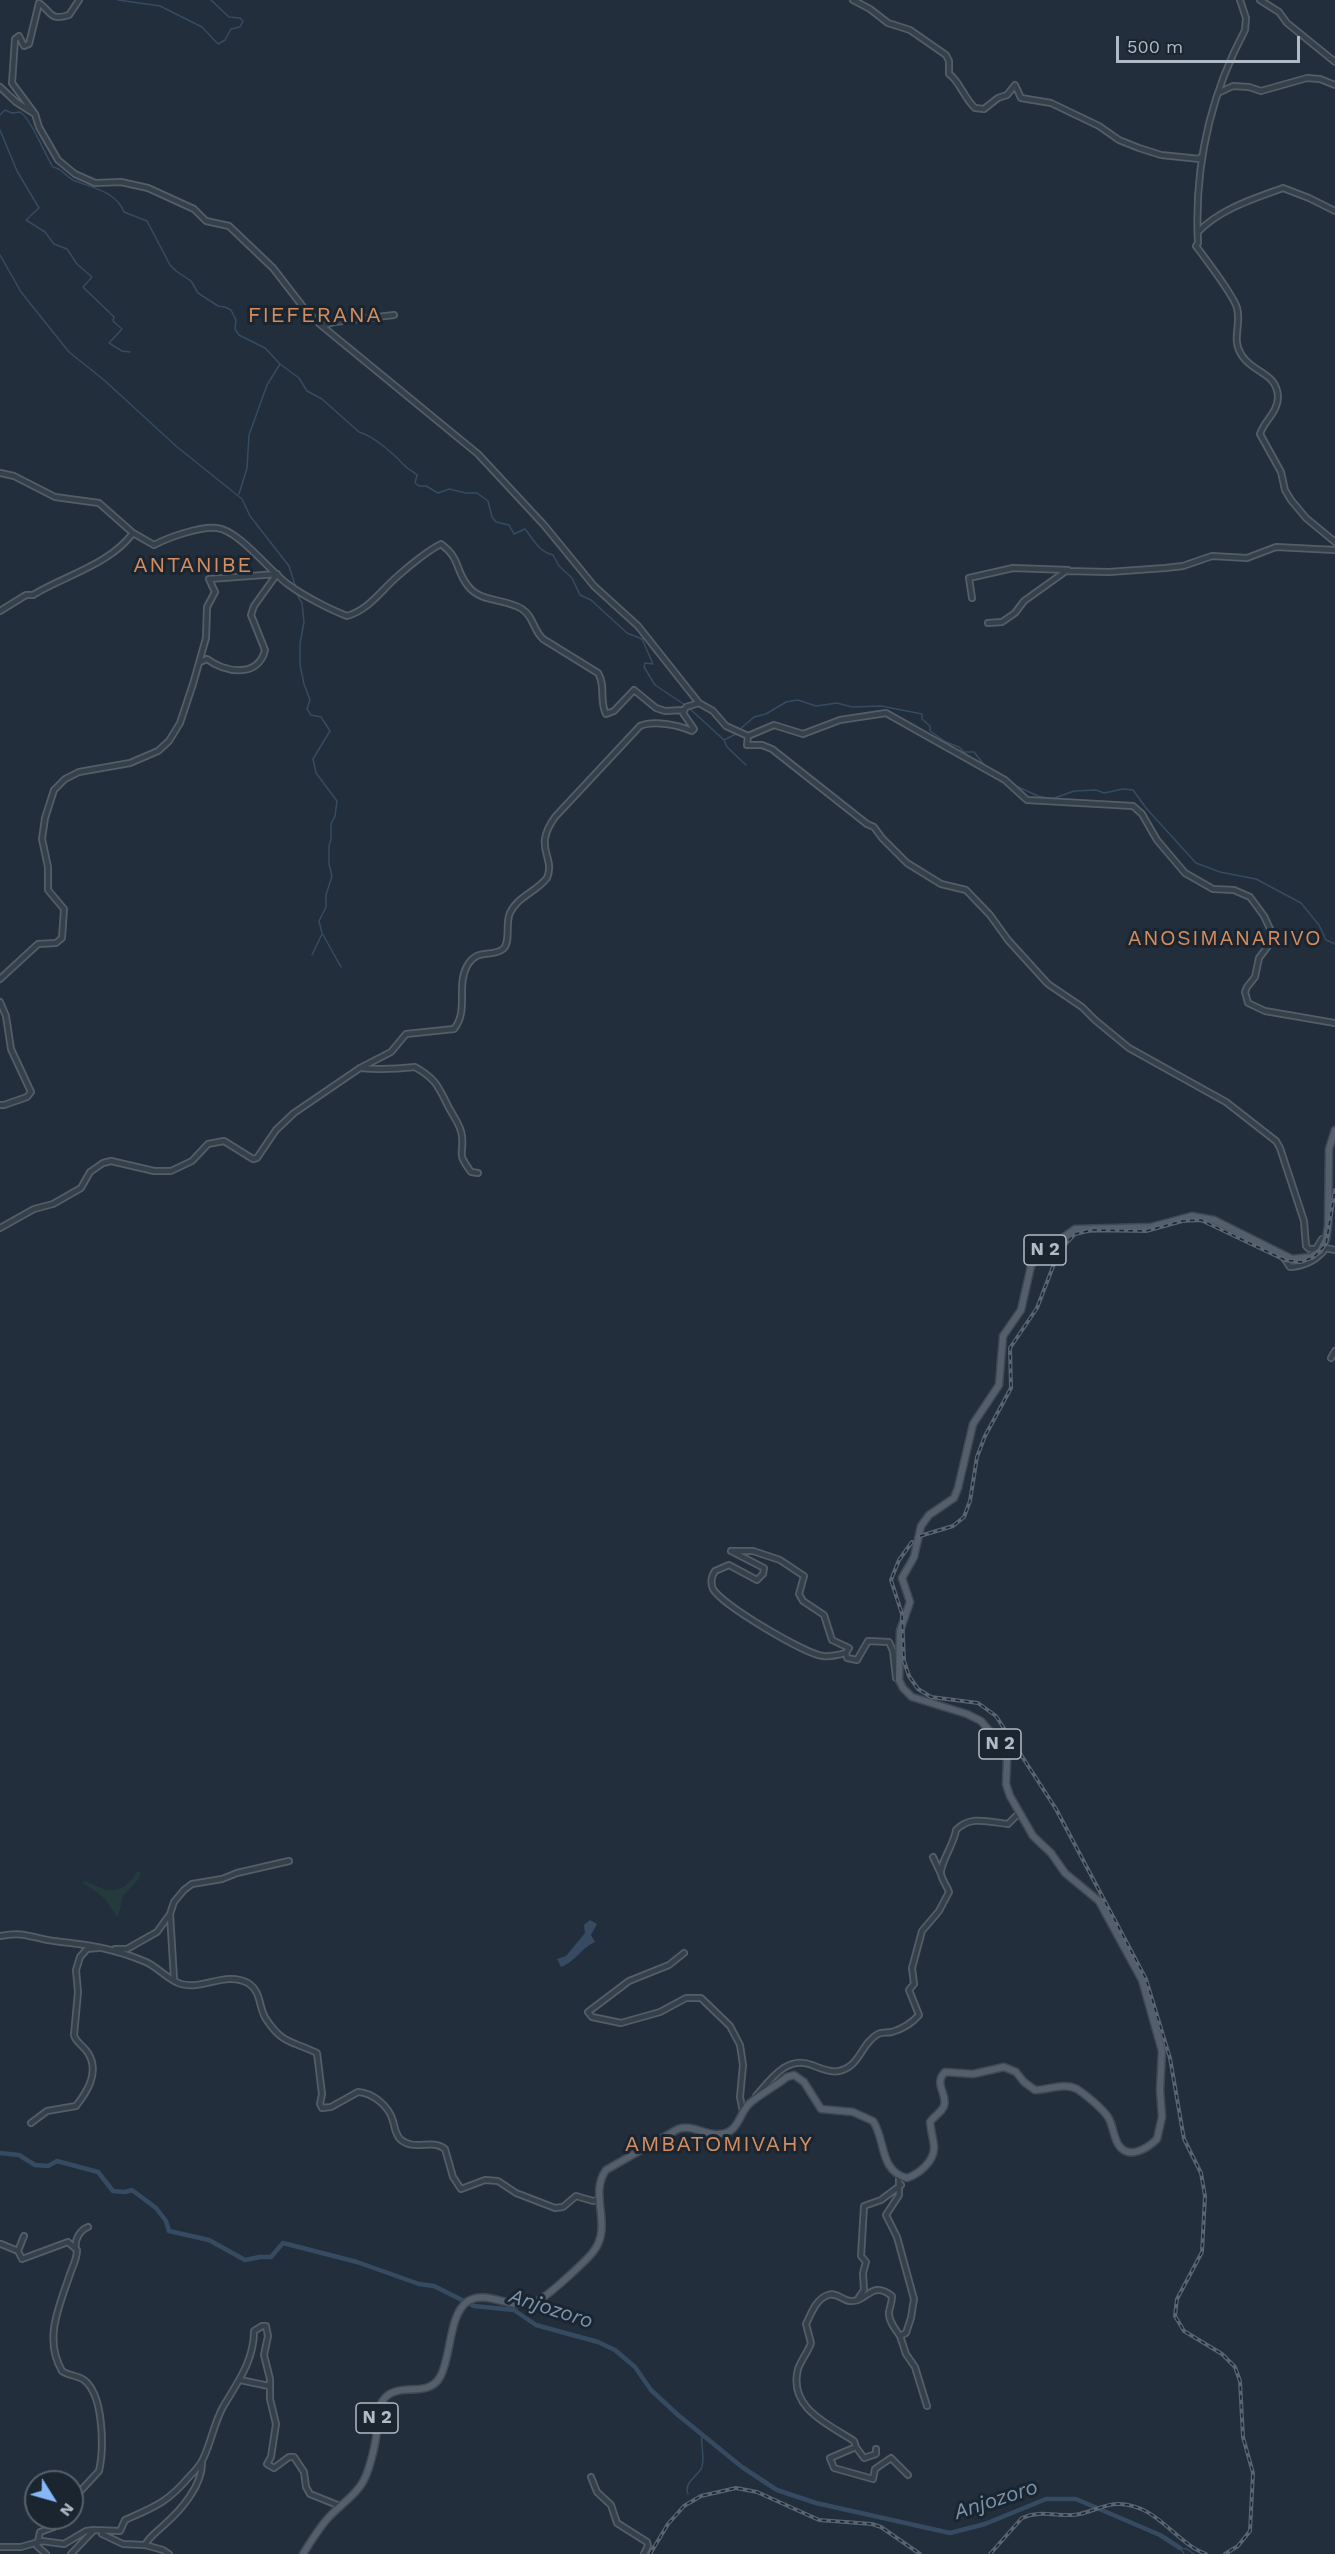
<!DOCTYPE html>
<style>
body{margin:0}
#map{position:relative;width:1335px;height:2554px;overflow:hidden;background:#222e3b;font-family:"Work Sans",sans-serif}
canvas{display:block}
.north{position:absolute;left:24px;top:2470px;width:60px;height:60px;box-sizing:border-box;background:#1b2530;border:2px solid #57616c;border-radius:50%;rotate:127deg;font-size:16px;font-weight:700;line-height:24px;text-align:center;color:#b1bbc7}
.north::after{content:'';display:block;margin:auto;width:21px;height:27px;background:#86b7f7;clip-path:polygon(50% 0,100% 100%,50% 72%,0 100%)}
.scale{position:absolute;left:1116px;top:36px;width:184px;height:27px;box-sizing:border-box;border:3px solid #b1bbc7;border-top:0;padding-left:8px;font-size:18px;line-height:21px;white-space:nowrap;color:#b1bbc7;-webkit-text-stroke:4px #1b2530;paint-order:stroke}
</style>
<div id="map">
<canvas width="1335" height="2554"></canvas>
<div class="north">N</div>
<div class="scale">500 m</div>
</div>
<script>
const g = document.querySelector('canvas').getContext('2d');
g.lineJoin = 'round';
function paint(path, color) { g.fillStyle = color; g.fill(path, 'evenodd'); }
function trace(path, color, width, dash) { g.strokeStyle = color; g.lineWidth = width; g.lineCap = dash ? 'butt' : 'round'; g.setLineDash(dash || []); g.stroke(path); }
function drawText(font, color, halo, rows, align = 'center') {
  g.font = font + ' "Work Sans",sans-serif'; g.lineWidth = 6; g.setLineDash([]); g.textBaseline = 'middle'; g.strokeStyle = halo; g.fillStyle = color; for (const [text, x, y, turn = 0] of rows) {
    g.save(); g.translate(x, y); g.rotate((+turn || 0) * Math.PI / 180); g.textAlign = isNaN(turn) ? turn : align; if (halo) g.strokeText(text, 0, 0); g.fillText(text, 0, 0); g.restore();
  }
}
paint(new Path2D(`
 M137,1871l4,1 -3,8 -15,16 -5,22 -14,-20 -22,-16 4,-1c23,13 38,14 51,-10z`), '#243a3c');
paint(new Path2D(`
 M590,1920l7,4 -6,11 4,7c-14,6 -20,20 -34,25l-4,-8 9,-3 19,-23 -1,-8z`), '#364b62');
trace(new Path2D(`
 M118,0l42,6 42,21 16,17 7,-4 6,-11 9,-2 3,-6 -3,-3 -11,-1 -18,-17
 M0,115l5,-5 7,3 8,-1c12,8 24,41 33,55 9,1 12,9 20,13 19,8 43,11 51,32l23,9 23,44 6,6 15,10 7,12 20,13 7,1 6,3 5,10 -1,9 4,6 26,13 15,16 19,14 8,13 15,8 37,33c15,4 36,23 47,35 3,3 7,4 11,8l-2,8 4,3h7l12,7 11,-4 17,4h11l11,8 4,16 4,5 13,3 5,9 11,-5c9,11 13,22 28,26l6,11 13,12 8,17 11,5 36,33 15,6 11,25 -8,-1 -1,4 11,18 30,20
 M0,130l17,41 22,37 -13,12 19,12 9,12 13,5 10,15 15,13 -9,10 31,30 -1,4 9,8 -13,14 13,8 8,1
 M0,255l21,37 48,60 35,28 72,66 66,53 8,17 39,50 7,22
 M239,494l8,-26 2,-33 18,-50 13,-21
 M296,593l6,10 2,19 -4,22v21l4,19 6,16 -3,9 4,6 10,2 9,14 -17,28 3,14 21,28 -2,15 -4,8v15l-2,7v18l3,12 -6,19v12l-7,14 3,12 19,34
 M689,708l35,32 12,-6
 M739,730l15,-13 12,-3 20,-12 12,-2 18,6 21,-3 15,4 29,-1 41,8v5l8,7v5l16,11 13,5 5,5h10l11,14 21,11
 M724,740l3,7 19,18
 M1016,786l22,10 14,3 22,-8 22,-1 8,3 19,-4 10,1 13,18 50,55 24,9 36,7 45,24 18,22 7,15 9,4
 M312,955l10,-21
 M688,2494c-4,-11 7,-16 13,-25 5,-9 -1,-25 1,-35
 M1180,2548l7,1 7,5
 M1181,2549l3,5`), '#364b62', 1.5);
trace(new Path2D(`
 M0,2153l19,2 16,10 13,1 9,-5 41,11 15,19 12,1 7,-2 24,18 10,13 3,10 40,9 36,20 15,-3h11l12,-14 74,19 62,22 15,2 40,20 40,4 22,15 62,17 17,8 20,17 16,23 27,25 64,52 35,23 39,13 134,30 35,-9 61,-25h30l84,36 20,13`), '#364b62', 4.5);
const minor = new Path2D(`
 M853,0l17,9 18,14 22,7 36,25 3,6v13c10,6 15,24 26,34l9,1 14,-11 9,-3 8,-10 6,13 30,5 48,23 20,14 20,8 22,7 39,4 1,-2
 M1240,0l6,18 -1,12c-35,66 -51,138 -47,213l-2,3c9,12 38,50 41,62 5,17 -7,32 6,49 11,16 34,16 35,40 0,15 -14,24 -18,37l21,38 4,18 6,10 15,18 29,24
 M1260,0l19,12 8,11 48,39
 M0,87l16,15 19,12 4,13 19,33 17,14 20,9 26,-1 27,6 46,21 12,12 23,5 44,42 34,44 15,14 156,128 66,71 50,61 44,40 61,77 14,8 13,15 22,10 26,-11 29,9 37,-14 46,-7 119,67 22,20 106,6 9,8 15,26 28,33 28,16 21,1 16,7 14,19 7,15v11l-12,16 -4,19 -8,10 -2,5 3,11 17,8 70,12
 M1218,93l15,-7 16,1 12,4 46,-13 13,1 15,6
 M35,114l-23,-31 3,-44 4,-3 5,10 5,-2 10,-41c14,10 10,18 30,12l10,-15
 M1198,232c22,-23 55,-33 85,-44l26,10 26,13
 M322,326l12,-4 60,-7
 M0,473l14,3 41,21 44,6 34,30 21,12c15,-8 47,-19 63,-17 22,2 54,45 72,57 15,11 40,24 58,31 22,-6 35,-27 52,-41 11,-10 30,-25 42,-31 20,15 14,26 27,42 13,17 37,12 54,23 12,8 11,21 21,30l55,34c8,12 1,29 8,41l8,-3 20,-21 22,18 9,3 19,-1
 M972,598l-3,-20 44,-10 55,2
 M0,611l26,-16h7c33,-20 76,-30 100,-62
 M988,623l14,-1 13,-9 9,-12 42,-30 43,1 56,-4 18,-2 29,-10 35,2 29,-11 59,3
 M200,662l7,-3c17,13 51,20 58,-9l-14,-35 3,-9 23,-32
 M748,736l-1,9h15l10,4 95,75 7,3 8,11 25,25 34,21 25,6 24,25 18,25 40,44 34,23 13,13 34,28 97,54 50,39 4,7 24,73 2,25 3,3h7l6,-10h4
 M0,979l38,-35 18,-1 6,-5 2,-29 -16,-19v-23l-6,-28 3,-21 9,-28 11,-11 14,-7 51,-9 28,-12 11,-10 11,-18 13,-39 13,-46 1,-31 8,-15 -6,-13 68,-5
 M0,1002l6,14 5,33 20,43 -4,5 -23,8h-4
 M360,1068c19,2 37,1 55,-1 21,12 23,19 33,39 5,10 13,19 14,30 2,21 -6,15 9,36l7,1
 M0,1228l34,-19 19,-5 28,-16 9,-16 13,-9 8,-2 43,10h17l21,-10 16,-17 16,-3 29,18 4,-1 19,-28 18,-17 66,-45 31,-16 15,-18 48,-5c15,-18 2,-43 13,-63 11,-19 25,-8 36,-17 8,-6 2,-26 7,-36 7,-16 26,-21 37,-35 9,-22 -15,-29 8,-61l85,-91c14,-6 38,-1 52,5l2,-2 -11,-16 3,-6 13,-4
 M1282,1255l8,12c15,-1 27,-7 36,-19l9,2
 M1331,1358l4,-7
 M731,1551h22l27,9 24,16 -5,18 4,7 21,14 8,25 17,8 -3,5 1,5 10,2 11,-19 21,1 4,9 3,27 3,2
 M731,1551l33,17 -1,6 -6,6 -28,-15 -14,6c-4,6 -5,11 -2,18 9,16 92,65 110,67 8,1 15,-1 23,-3
 M933,1857l8,17
 M0,1936c26,-5 30,2 54,5 35,4 59,7 92,21 13,6 22,18 35,22 22,6 45,-13 67,-1 14,9 10,24 18,36 17,26 27,22 51,34l5,41 -2,10 2,4 9,-1 27,-15c15,1 31,14 35,29 2,7 2,12 7,18 14,13 32,-1 45,10l8,28 8,12 24,-9 13,1 18,12 39,15 8,-1 13,-11 17,5 7,-2
 M115,1949h12l30,-17 13,-18
 M684,1953l-15,12 -40,16 -41,31 4,5 29,6 39,-11 26,-14h15l29,28 10,19 3,20 -3,32 3,15
 M174,1979l-4,-65 4,-12 10,-12 8,-6 30,-5 15,-6 52,-12
 M756,2096c15,-17 31,-41 56,-31 7,3 18,8 27,6 21,-4 22,-28 39,-37 4,-2 9,-1 14,-2 10,-3 20,-9 27,-17l-10,-25 5,-6 -2,-16 10,-37 17,-20 10,-19c-2,-6 -7,-12 -8,-18 -2,-9 14,-32 15,-44 15,-15 32,-8 52,-6l11,-11
 M31,2123l16,-12 29,-5c11,-14 24,-34 12,-53 -4,-7 -12,-10 -14,-18l4,-43 -2,-22 4,-13 7,-8 11,-1
 M899,2176v19l-13,20 11,22 17,62 -3,19 -5,15 -6,3c-4,-6 -12,-15 -11,-24 1,-6 3,-9 3,-16 -21,-17 -25,7 -42,5 -8,-1 -13,-9 -22,-6 -12,4 -17,19 -22,29l5,19c-3,9 -10,17 -13,26 -10,39 30,55 56,72l2,6 -26,11 4,10 39,11 2,-10 16,-11 17,17
 M24,2236l-6,15 4,8 46,-17 9,8c0,10 -5,17 -8,27 -11,32 -25,63 -7,94 7,5 15,4 22,9 20,15 20,69 15,91l-27,29
 M1,2244l17,7
 M76,2249c-2,-9 4,-19 12,-22
 M859,2297l5,-7 -1,-17 3,-11 -5,-6 3,-50 17,-6 20,-15
 M900,2336l6,18 9,13 12,39
 M240,2380l29,6
 M856,2447l8,11 12,-4v-5
 M591,2477l6,15 14,13 6,18 30,19 1,4 -4,8
 M102,2534l21,10 22,1
 M0,2547h21l21,-6 22,3 22,-13 8,-1
 M46,2554l-9,-8 3,-14 14,-5 9,-9
 M71,2554l23,-24 26,1 5,-11c29,-13 42,-17 64,-43 5,-5 11,-11 14,-18 8,-16 11,-36 20,-52 14,-24 31,-46 31,-76l8,-5h4l2,10 -4,19 6,24v20l6,25 -5,33 -4,7 7,4 15,-11h5l10,15 2,15 4,7 30,12
 M169,2554l-6,-4 -18,-5c5,-9 12,-13 19,-20 17,-15 38,-39 38,-62`);
const major = new Path2D(`
 M303,2554c8,-13 16,-26 26,-37 14,-15 31,-24 38,-44 4,-11 7,-23 9,-35 2,-14 -1,-28 8,-39 14,-18 44,0 56,-22 12,-21 8,-62 28,-76 16,-10 37,4 54,3 6,0 12,-1 17,-4 10,-5 47,-39 54,-48 21,-26 -5,-57 13,-82l72,-41c15,-5 27,7 42,5 18,-1 19,-19 28,-29 9,-9 28,-19 39,-28l7,-2 10,7 17,27 32,3 20,9c13,19 6,50 34,57 12,-4 28,-17 27,-32 -1,-8 -3,-15 -4,-24 4,-6 12,-10 14,-16 4,-12 -11,-22 1,-34l28,2 31,-7 12,5 8,10 11,8c14,0 29,-8 42,-1 9,6 25,19 31,28 5,8 5,18 10,27 10,17 30,4 39,-5l5,-22 -2,-27 2,-39 -20,-71 -43,-79 -34,-28 -14,-20 -18,-17 -23,-40 -4,-12 1,-23 -3,-13 -23,-27 -14,-7 -55,-17 -9,-9 -4,-8 1,-49 10,-29 -8,-24 12,-21 7,-31 8,-11 25,-17 4,-10 15,-64 26,-39 4,-49 18,-26 10,-44 8,-11 36,-26 76,-2 41,-11 22,4 78,39 19,-2 9,-6 6,-12 2,-13 1,-77 6,-19`);
trace(minor, '#545e69', 8);
trace(major, '#3f4954', 9);
trace(minor, '#36404b', 4.5);
trace(major, '#545f6b', 6);
const rail = new Path2D(`
 M920,1536l33,-10 11,-9 6,-16 7,-44 8,-21 26,-48 -1,-40 27,-40 22,-57 16,-17 17,-4 54,1 36,-10 19,-1 84,40 16,2 13,-5 12,-13 9,-54
 M912,1542l-13,18 -8,20 11,34 2,47 5,15 9,13 13,8 47,6 18,13 60,93 90,170 24,79 14,81 17,34 4,23 -3,56 -25,47 -2,17 9,15 38,23 13,13 5,14 3,56 10,36 -3,58 -12,15 -13,8
 M650,2554l18,-30 16,-18 17,-10 35,-8 21,4 62,28 53,4 9,3 39,27
 M990,2554l32,-36c17,-8 33,-2 51,-3 16,-1 29,-11 45,-11 39,0 56,38 88,50`);
trace(rail, '#586472', 4);
trace(rail, '#1b2530', 1.5, [4.5]);
for (const [x, y, w] of [
 [1045,1250,42],
 [1000,1744,42],
 [377,2418,42]
]) { const box = new Path2D(); box.roundRect(x - w / 2, y - 15, w, 30, 4.5); g.fillStyle = '#1b2530'; g.fill(box); trace(box, '#b1bbc7', 1.5); }
drawText('bold 18px', '#b1bbc7', null, [
 ["N 2",1045,1250],
 ["N 2",1000,1744],
 ["N 2",377,2418]
]);
g.letterSpacing = '1.5px';
drawText('21px', '#d48d60', '#1b2530', [
 ["ANOSIMANARIVO",1225,939]
]);
g.letterSpacing = '0px';
drawText('italic 21px', '#7993af', '#1b2530', [
 ["Anjozoro",551,2309,18],
 ["Anjozoro",996,2500,-18]
]);
g.letterSpacing = '1.5px';
drawText('22px', '#d48d60', '#1b2530', [
 ["FIEFERANA",315,316],
 ["ANTANIBE",193,566],
 ["AMBATOMIVAHY",719,2145]
]);
g.letterSpacing = '0px';
</script>
